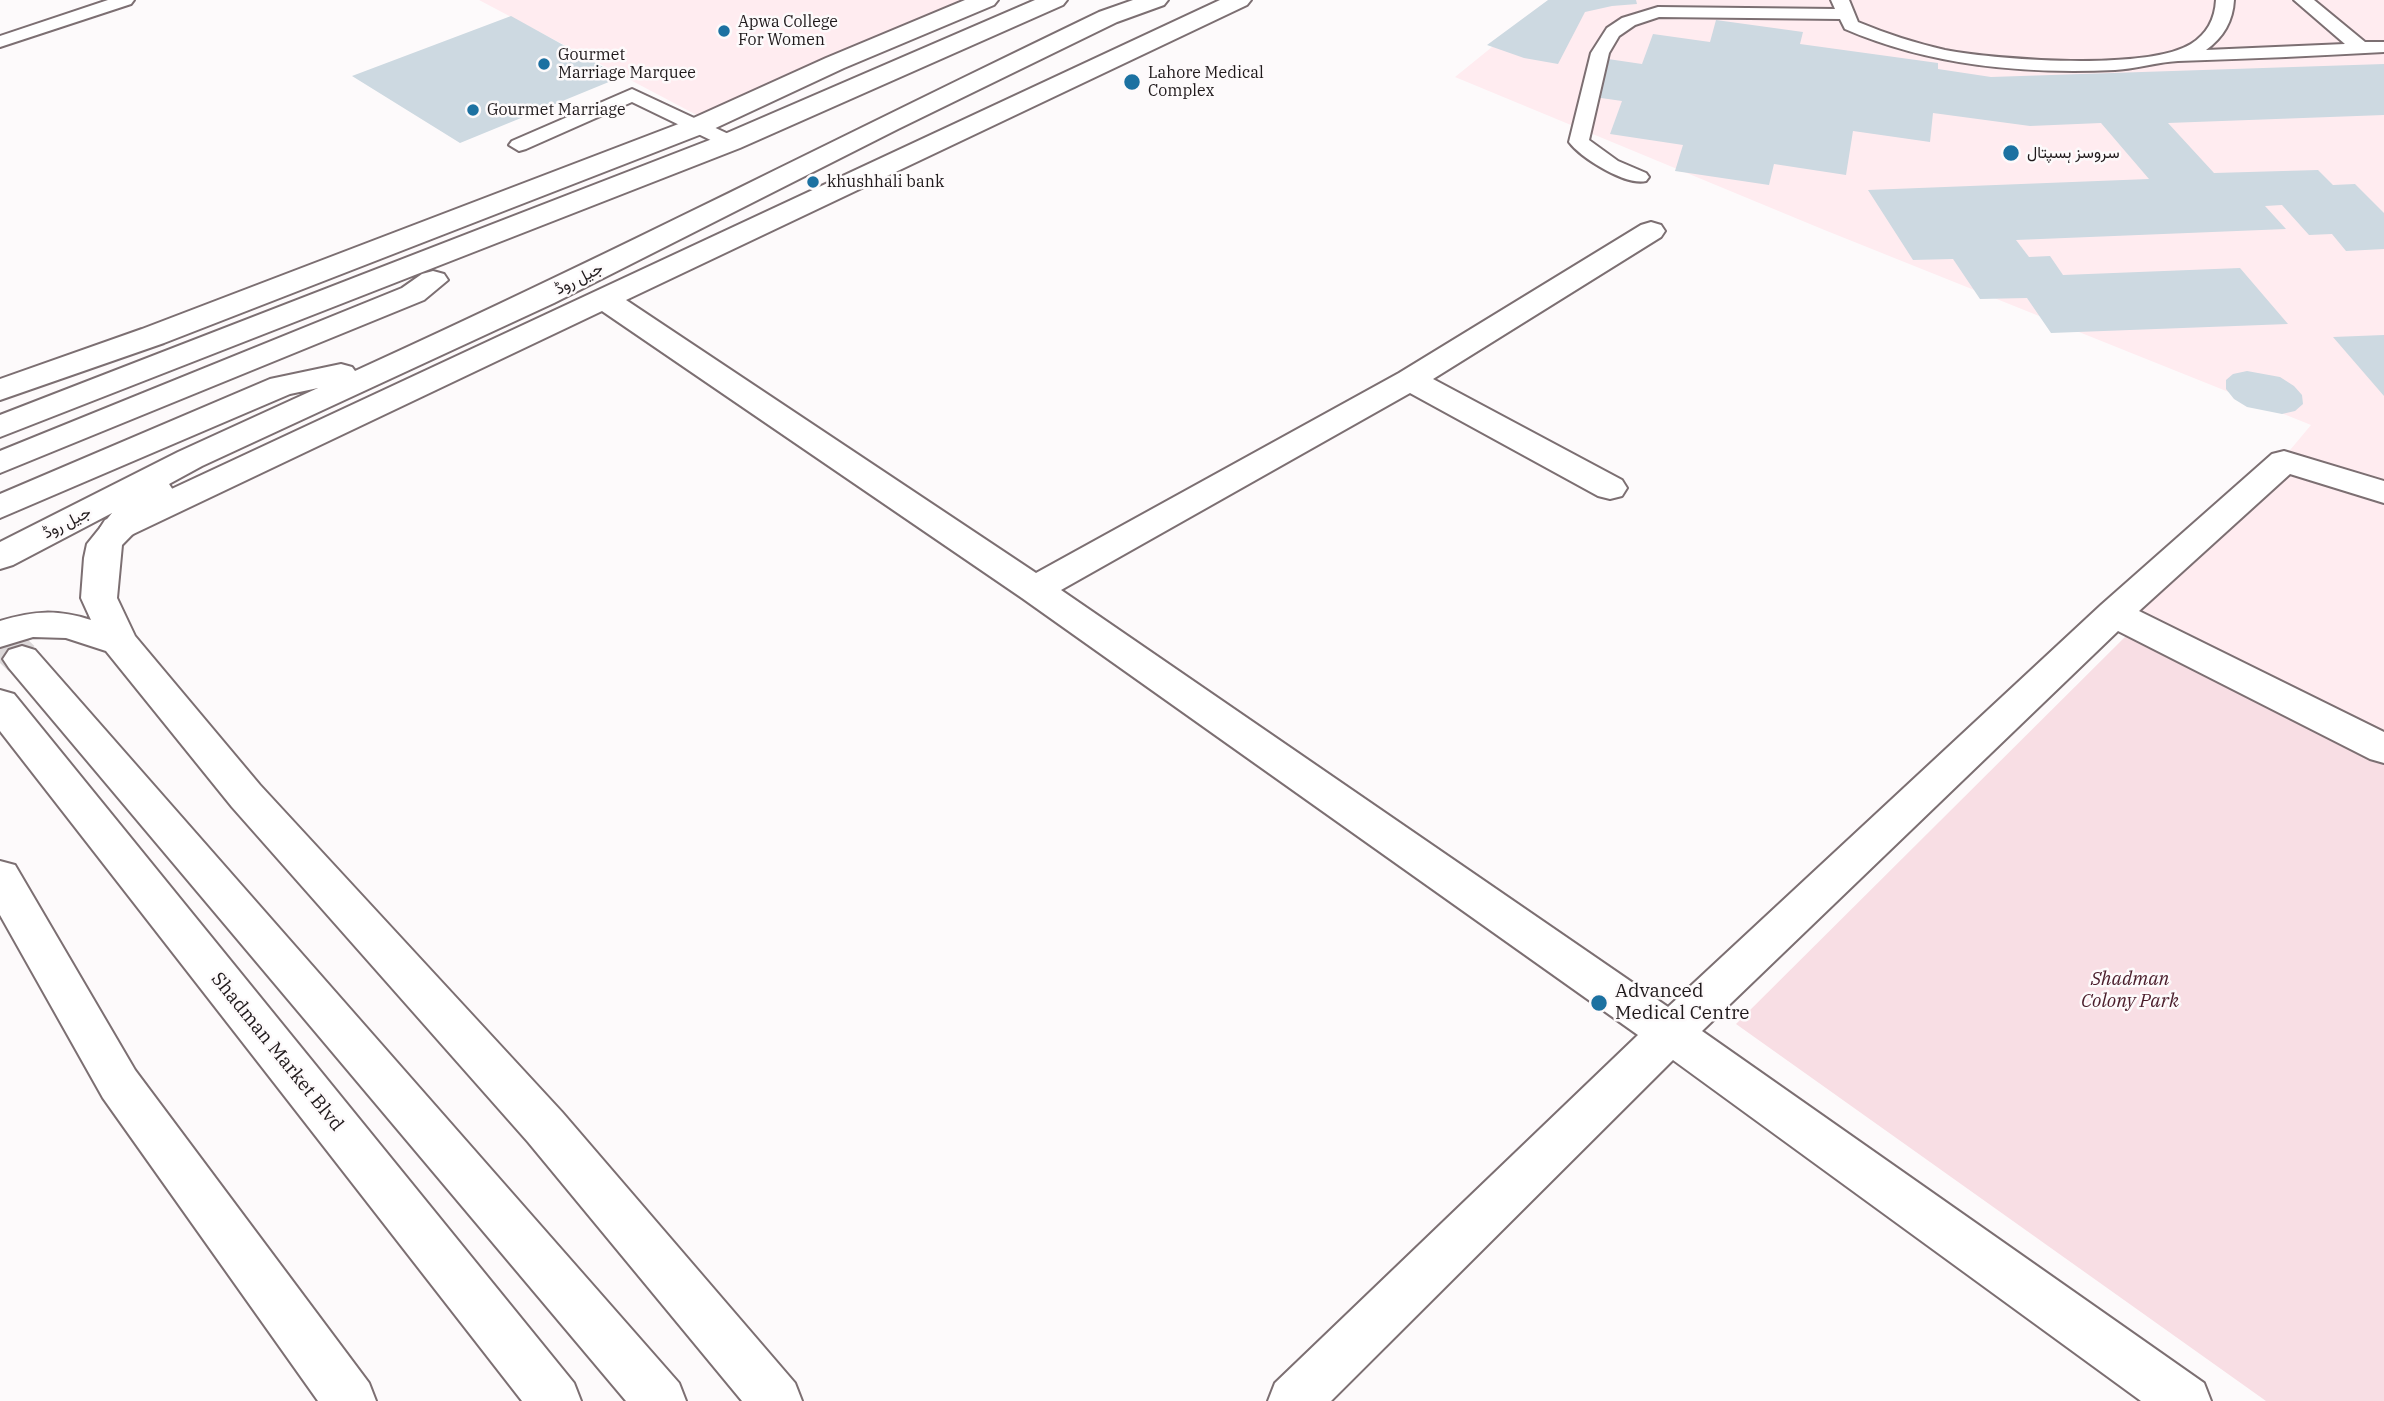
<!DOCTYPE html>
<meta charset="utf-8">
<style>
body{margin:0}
canvas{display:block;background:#fdfafb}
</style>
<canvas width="2384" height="1401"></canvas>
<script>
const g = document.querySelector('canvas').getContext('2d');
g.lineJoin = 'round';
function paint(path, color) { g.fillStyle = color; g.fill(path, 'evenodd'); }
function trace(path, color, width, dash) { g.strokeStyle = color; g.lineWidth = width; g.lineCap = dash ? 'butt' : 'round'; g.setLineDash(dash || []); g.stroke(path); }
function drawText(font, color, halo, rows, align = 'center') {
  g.font = font + ' "IBM Plex Serif",Vazirmatn,serif'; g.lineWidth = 5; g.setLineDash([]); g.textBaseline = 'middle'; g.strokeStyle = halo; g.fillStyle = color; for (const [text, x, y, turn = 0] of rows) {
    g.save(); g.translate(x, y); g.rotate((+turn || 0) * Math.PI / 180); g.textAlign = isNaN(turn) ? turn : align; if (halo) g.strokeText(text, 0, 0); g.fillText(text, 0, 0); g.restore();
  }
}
paint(new Path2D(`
 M479,0h507l-278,121z
 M1550,0h834v749l-270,-135 161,-146 36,-43 -489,-196 -367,-152z`), '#ffecf0');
paint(new Path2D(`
 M2131,631l253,131v639h-118l-530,-377z`), '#f8dee4');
paint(new Path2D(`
 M1548,0h88l1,4 -25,2 -27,6 -27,52 -34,-6 -37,-13z
 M511,16l110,61 -161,66 -108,-67z
 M1716,20l87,12 -3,12 138,19v6l53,8 393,-13v51l-216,8 46,50 104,-3 15,15 22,-1 29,29v36l-38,2 -14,-17 -23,1 -27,-30 -17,1 21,23 -270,11 13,17 21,-1 13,19 177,-7 48,56 -237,9 -24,-35 -47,1 -27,-40 -40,1 -45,-70 281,-11 -48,-56 -71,3 -97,-13 -3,29 -77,-11 -7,44 -72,-11 -5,21 -94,-14 8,-26 -73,-11 12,-33 -28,-4 14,-38 34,5 11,-30 57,8z
 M2384,335v61l-51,-59z
 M2247,371l33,6 14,9 8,9 1,9 -8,7 -13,3 -35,-7 -13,-8 -8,-10v-9l7,-6z`), '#cdd9e1');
trace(new Path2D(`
 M0,638l22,21`), '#dcd8d9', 36, [36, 18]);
const service = new Path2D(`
 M108,0h26l-3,4 -131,43v-11z
 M1831,0h18l9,22c29,12 57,21 87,28 52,10 202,21 246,-6 16,-10 24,-25 25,-44h18c-1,21 -11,38 -28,50l139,-6 -51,-44h20l51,42h19v10c-69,4 -138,7 -206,9 -21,1 -42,8 -63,9 -93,4 -184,-4 -270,-41l-5,-10 -181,-2 -24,8 -16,11 -10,17 -20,87 29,21 28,12 3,4 -3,4c-20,5 -65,-23 -77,-39l22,-89 16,-25 15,-10 36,-11 177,2z
 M632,89l105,49 3,4 -10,6 -7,-2 -91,-44 -106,47 -7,2 -10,-6 3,-4z`);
const minor = new Path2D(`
 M965,0h33l-4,5 -150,63 -137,64 -543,211 -164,57v-21l142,-50 547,-209 137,-62z
 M1220,0h31l-4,5 -621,295 410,273 363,-200 242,-148 10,-3 10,3 4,6 -4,6 -228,142 189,101 5,8 -5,8 -12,3 -12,-3 -188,-103 -349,197 607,417 433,-402 171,-151 12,-3 100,30v22l-94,-29 -151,137 245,121v31l-14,-4 -252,-128 -416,400 502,352 7,18h-70l-468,-341 -342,341h-63l7,-18 363,-348 -616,-437 -420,-287 -473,225 -12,3 -12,-3 -5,-8 5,-8z`);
const secondary = new Path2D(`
 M1035,0h32l-4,5 -323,143 -740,289v-22l720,-279z
 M1133,0h35l-4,5 -47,17 -219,107 -344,174 -352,163 -33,18 4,6 -5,8 -46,47 -5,53 18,38 125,149 302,327 233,271 7,18h-60l-214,-259 -296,-335 -126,-156 -40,-13 -33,-1 -33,10v-26c34,-10 56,-12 91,-1l-10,-22 3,-40 3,-14 25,-31 -99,52 -13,4v-27l178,-90 140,-64 -28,6 -290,124v-24l270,-115 71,-15 11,3 3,4c251,-114 496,-240 744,-359z
 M433,271l11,3 4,6 -24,20 -424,173v-22l402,-163 20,-14z
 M22,646l13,4 644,733 7,18h-60l-617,-733 -6,-9 6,-9z
 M0,690l14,4 560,689 7,18h-59l-522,-670z
 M0,861l15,4 120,205 234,313 7,18h-58l-215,-303 -103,-183z`);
trace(service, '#7c6f72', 4);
trace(minor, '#7c6f72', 4);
trace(secondary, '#7c6f72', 4);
paint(service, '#fff');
paint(minor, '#fff');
paint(secondary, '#fff');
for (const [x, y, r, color] of [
 [724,31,7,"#1c71a1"],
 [544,64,7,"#1c71a1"],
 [1132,82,9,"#1c71a1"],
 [473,110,7,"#1c71a1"],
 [2011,153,9,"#1c71a1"],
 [813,182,7,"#1c71a1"],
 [1599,1003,9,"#1c71a1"]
]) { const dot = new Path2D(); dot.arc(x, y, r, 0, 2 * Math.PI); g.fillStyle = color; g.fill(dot); trace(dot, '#fdfafb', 2.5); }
drawText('16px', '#1f191b', '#fdfafb', [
 ["Apwa College",738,22],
 ["For Women",738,40],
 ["Gourmet",558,55],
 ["Marriage Marquee",558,73],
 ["Lahore Medical",1148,73],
 ["Complex",1148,91],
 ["Gourmet Marriage",487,110],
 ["سروسز ہسپتال",2027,153],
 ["khushhali bank",827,182]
], 'left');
drawText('16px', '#1f191b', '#fdfafb', [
 ["جیل روڈ",579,279,-27],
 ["جیل روڈ",67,523,-27]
]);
drawText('italic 19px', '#4a1d2b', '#fdfafb', [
 ["Shadman",2130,980],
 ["Colony Park",2130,1002]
]);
drawText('19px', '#1f191b', '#fdfafb', [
 ["Advanced",1615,992],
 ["Medical Centre",1615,1014]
], 'left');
drawText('19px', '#1f191b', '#fdfafb', [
 ["Shadman Market Blvd",277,1052,51]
]);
</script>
